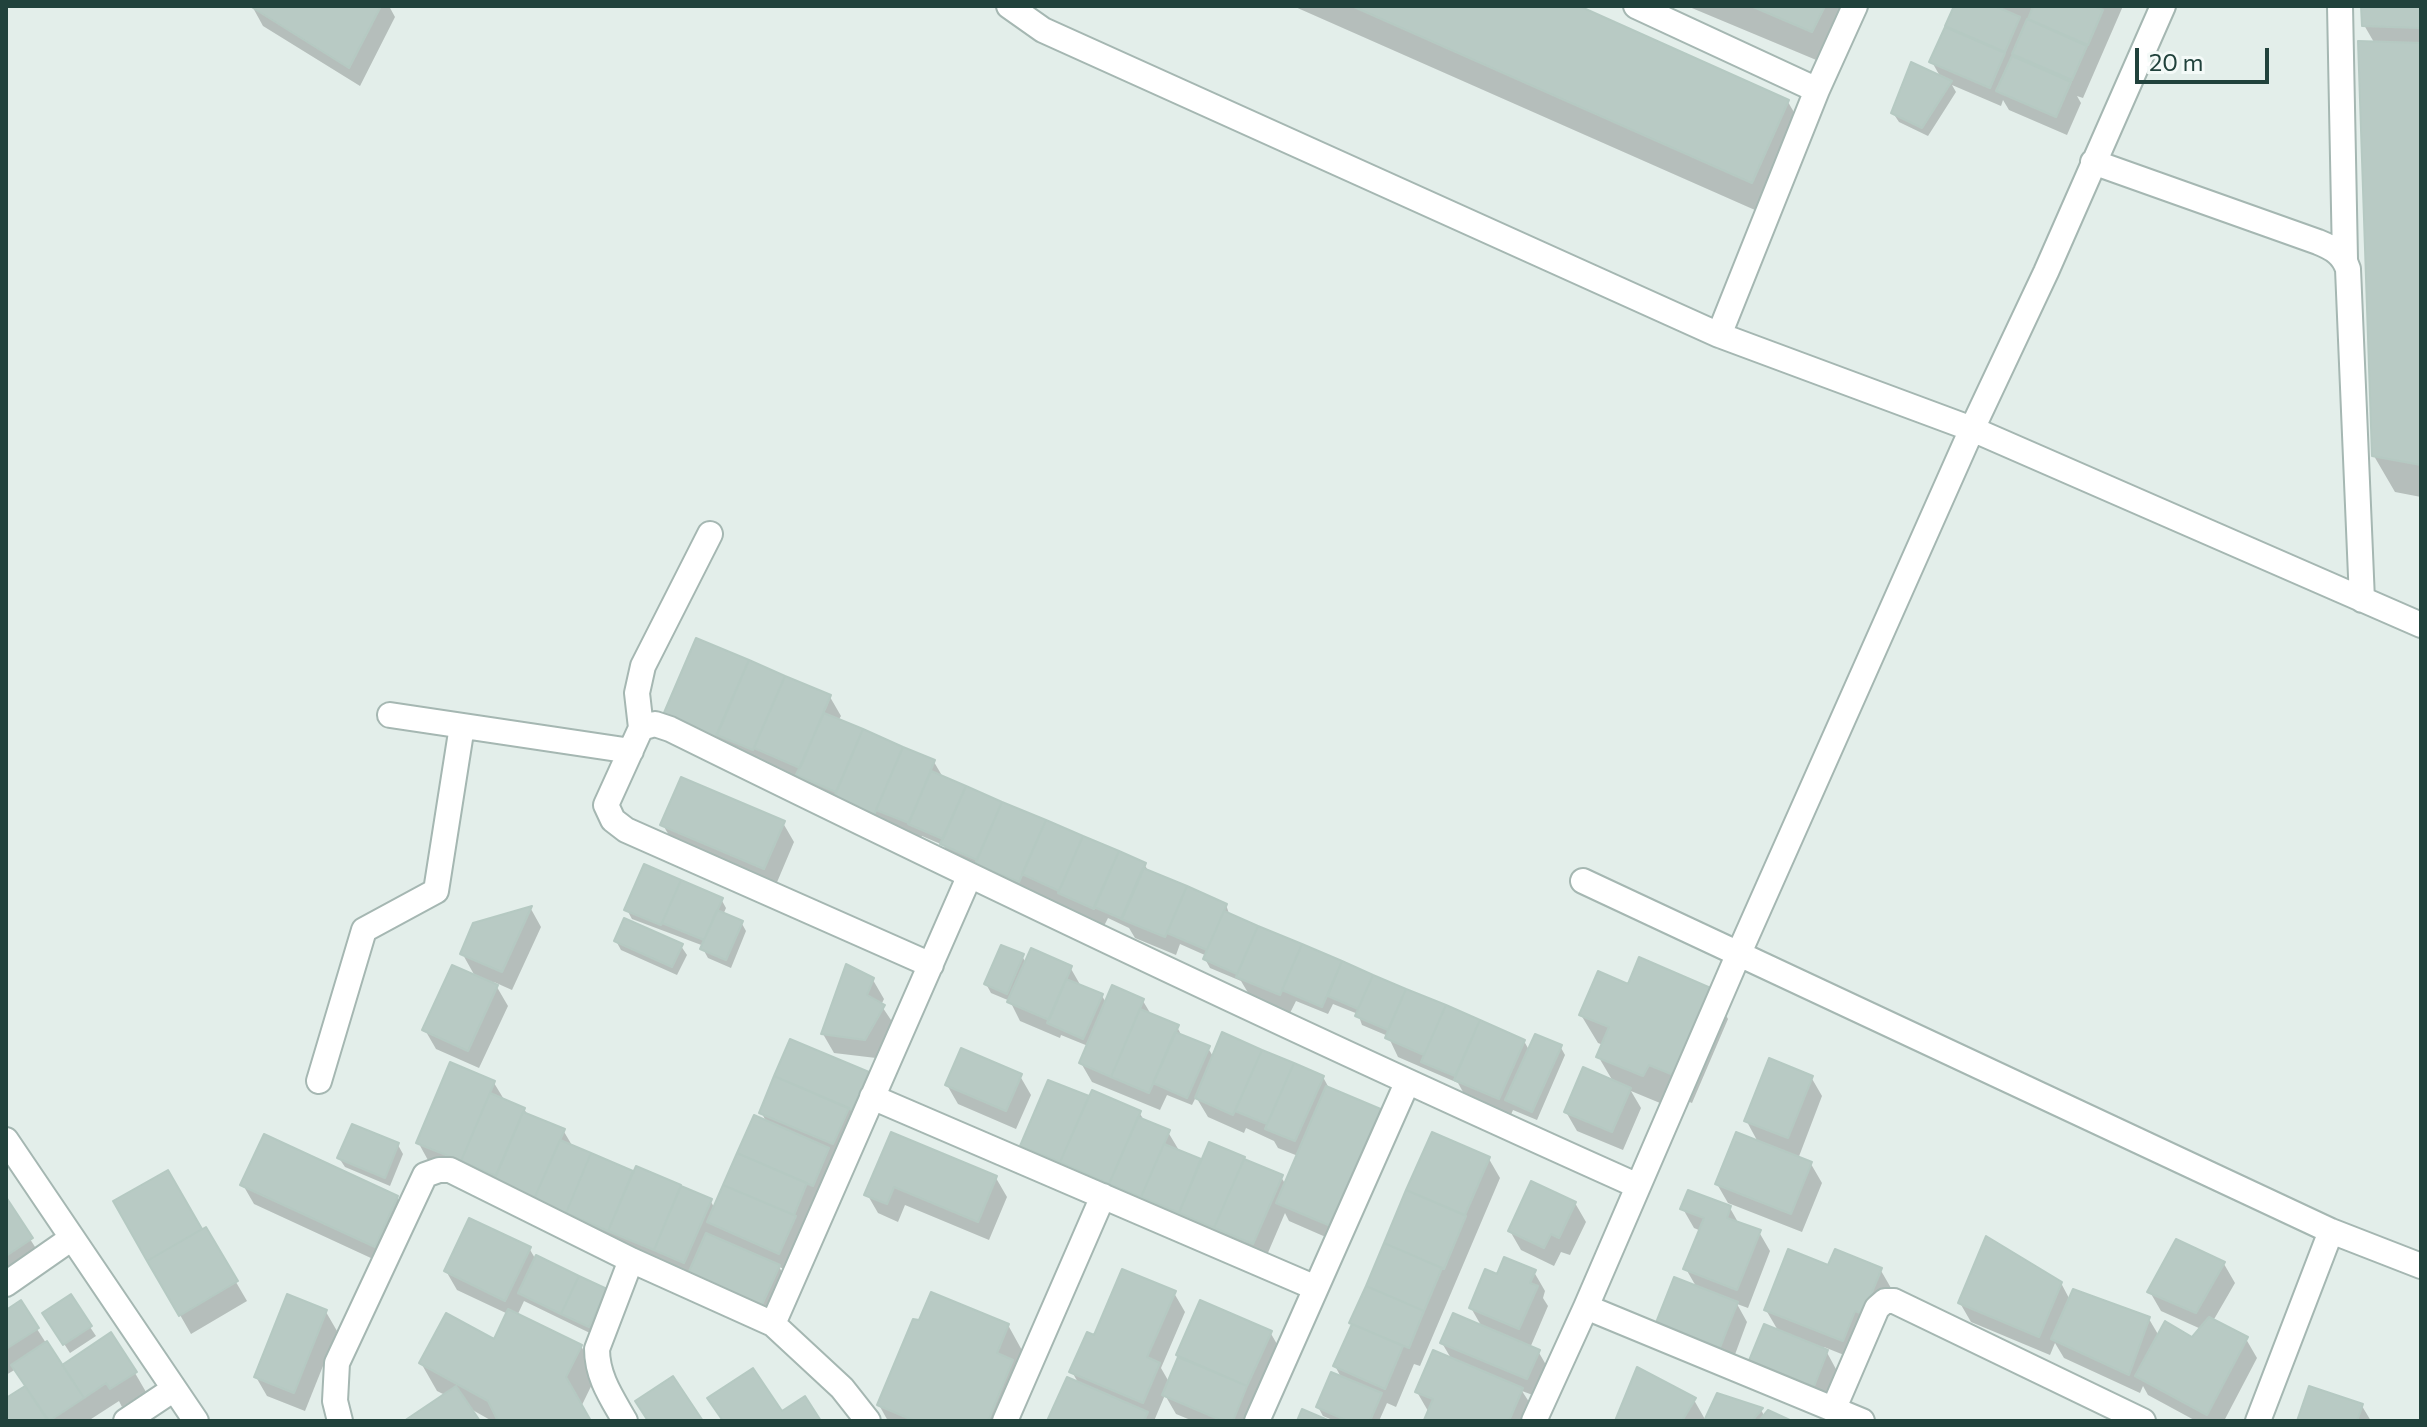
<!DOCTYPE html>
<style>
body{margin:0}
#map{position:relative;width:2427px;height:1427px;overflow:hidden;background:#e3eeea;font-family:Commissioner,sans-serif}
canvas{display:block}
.frame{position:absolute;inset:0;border:8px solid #21423c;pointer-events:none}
.scale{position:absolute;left:2135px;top:48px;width:134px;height:36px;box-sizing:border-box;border:4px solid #21423c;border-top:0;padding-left:10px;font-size:24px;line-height:28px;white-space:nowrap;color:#21423c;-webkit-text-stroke:6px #f4faf8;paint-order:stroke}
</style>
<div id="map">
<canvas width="2427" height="1427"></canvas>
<div class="frame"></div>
<div class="scale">20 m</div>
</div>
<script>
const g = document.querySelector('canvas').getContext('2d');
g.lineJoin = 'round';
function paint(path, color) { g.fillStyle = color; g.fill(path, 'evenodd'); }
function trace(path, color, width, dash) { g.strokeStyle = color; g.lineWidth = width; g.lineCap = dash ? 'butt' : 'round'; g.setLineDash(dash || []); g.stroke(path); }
paint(new Path2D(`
 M252,6h137l6,11 -35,69 -97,-60z
 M1293,6h281l214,96 21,36 -36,80z
 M1687,6h176l-30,61z
 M1956,6h167l-40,92 -6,-2 4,7 -14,32 -58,-25 -6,-10 -2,6 -49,-21 4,7 -28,44 -29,-14 -6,-9 48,-35 -9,-16z
 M2363,6h58v491l-26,-5 -21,-36 1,-412 -11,-19z
 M697,640l133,57 11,19 -3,5 96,41 10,17 200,85 5,8 77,33 4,11 294,125 5,9 31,-4 5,9 -28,65 -24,-10 -3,7 -43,-18 -9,-16 -60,-26 -10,-21 -26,-11 -4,-11 -25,-10 -5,10 -32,-13 -6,12 -40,-17 -9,-15 -31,-13 -5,-9 2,-3 -27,-12 -4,11 -41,-17 -6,-10 -21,-10 -4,8 -150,-63 -11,-18 -21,-9 -3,5 -243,-107z
 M783,823l11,19 -19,45 -101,-43 -11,-19z
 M645,867l76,32 5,9 -3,7 18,7 5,9 -15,37 -23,-10 -5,-9 1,-3 -72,-27 -5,-9z
 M531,909l10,18 -29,63 -18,-8 14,24 -29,62 -43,-19 -11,-19 51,-52 -14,-25z
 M616,941l65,5 6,9 -10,20 -56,-25z
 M1022,956l4,7 44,4 12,21 20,8 5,8 36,-3 9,15 25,11 6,11 25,10 6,10 10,-23 99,42 7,13 14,155 -55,-24 -4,-8 -21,49 -230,-97 -11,-19 26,-64 40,17 50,13 6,10 23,10 12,20 23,10 78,15 5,8 12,-29 -20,-8 -4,-7 -28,-13 -2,5 -36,-16 -12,-20 -4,8 -25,-10 -7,15 -68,-28 -11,-19 7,-17 -27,-11 -1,3 -40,-17 -10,-20 -19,-8 -5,-9z
 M873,980l11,19 -3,6 14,21 -19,32 -42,-5 -11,-19z
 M1629,986l83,4 16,29 -36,84 -27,-11 -5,11 -29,-12 10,17 -18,42 -46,-19 -11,-19 48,-29 -16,-27 5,-11 -5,-2 -17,-28z
 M867,1074l11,19 -34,69 -12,-5 6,11 -48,103 -11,-4 11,18 -18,40 -343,-163 -11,-20 76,-59 11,18 19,8 4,6 35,15 10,17 61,27 3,-5 73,31 5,9 40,-91 12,5 -6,-11z
 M1020,1076l11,19 -15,34 -58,-25 -11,-19z
 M1811,1077l11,19 -24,63 13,5 11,19 -20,49 -74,-29 -11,-19 42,-40 -13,-24z
 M892,1135l104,43 11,19 -18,43 -84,-35 -7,17 -20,-9 -11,-19z
 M1433,1135l56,24 11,19 -80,188 -6,-2 -18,43 -9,-4 -8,18h-44l-12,-5 -5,-9 24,-28 -7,-13 18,-41 -1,-2z
 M398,1145l5,9 -13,32 -45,-19 -6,-9z
 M167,1172l35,59 3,-2 42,72 -56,33 -76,-132z
 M243,1185l154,12 11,19 -22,49 -132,-61z
 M6,1201l36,57 -36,22z
 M1575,1203l11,19 -16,33 -9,-3 -7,14 -33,-16 -11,-19z
 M1730,1208l9,16 20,8 11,19 -22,57 -11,-4 10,18 -17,46 -62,-24 29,-56 -11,-19 15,-38 -7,-3 -11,-19z
 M529,1248l7,12 70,31 5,9 -17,35 -70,-34 -7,15 64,30 16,28 -16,33 8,14h-97l-23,-13 8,13h-70l38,-26 -8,-4 -16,-28 74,-21 13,-28 -51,-24 -11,-19z
 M2224,1264l11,19 -22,38 33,18 11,19 -33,63h-28l-48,-26 -5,-9 -3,7 -76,-35 -9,-15 -5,12 -79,-33 -11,-19 101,-20 9,17 79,19 10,17 34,3 8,-10 -40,-18 -11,-19z
 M1880,1269l11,19 -17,44 -20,27 -30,-12 13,24 -14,36 -57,-97z
 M1534,1272l11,19 -2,7 5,8 -18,42 8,3 11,19 -11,27 -16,-6 11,17 -6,13h-100l1,-10 -11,-19 35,-32 -10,-17 40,-16 -11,-19 27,-32z
 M1174,1293l11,19 -24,56 8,14 32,-79 69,29 11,19 -30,70h-58l-17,-7 -11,-19 -11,26h-105l30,-37 -7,-12 23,-34z
 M70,1297l26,39 -26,17 -20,-31z
 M6,1312l31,17 25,39 73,5 11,19 -24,15 -3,-6 -31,20h-82v-21l21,-13 -11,-18 -10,6z
 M326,1312l11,19 -32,80 -38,-15 -11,-19z
 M1008,1325l16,29 -9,67h-127l-9,-16z
 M1694,1400l12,21 55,-11 4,7 22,4h-169z
 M2362,1406l9,15h-72z`), '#0003');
const building = new Path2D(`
 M250,6h131l-32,62z
 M1352,6h227l210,94 -37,83z
 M1751,6h74l-13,26z
 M1954,6h41l25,11 -15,35 -60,-26z
 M2033,6h61l9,4 -15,35 -60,-26z
 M2361,6h60v22l-59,-2z
 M2027,19l60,27 -15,34 -60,-26z
 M1945,27l60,26 -15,35 -61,-26z
 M2358,41l63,2v422l-49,-9z
 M2012,56l59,26 -15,35 -60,-26z
 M1911,62l41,19 -30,47 -31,-15z
 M696,638l53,22 -34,78 -52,-23z
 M749,660l36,16 -32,74 -36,-15z
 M785,676l46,19 -31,73 -46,-20z
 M824,713l39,16 -27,63 -40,-17z
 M863,729l40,18 -30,70 -40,-17z
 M903,747l32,13 -26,63 -33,-13z
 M931,771l35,15 -23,53 -35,-15z
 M681,777l104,44 -21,48 -104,-44z
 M966,786l36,16 -25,58 -37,-16z
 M1002,802l44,18 -27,62 -44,-18z
 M1046,820l37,16 -24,55 -37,-17z
 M1083,836l36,15 -25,58 -36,-16z
 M1119,851l27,12 -24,56 -28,-12z
 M644,864l37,16 -20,45 -37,-15z
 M1143,868l44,18 -22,51 -44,-18z
 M681,880l42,18 -19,42 -42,-17z
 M1187,886l40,18 -20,46 -40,-17z
 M532,906l-30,66 -42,-18 13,-31z
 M717,910l26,11 -17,39 -26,-11z
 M1224,911l34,15 -21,48 -34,-15z
 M624,918l59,26 -11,23 -58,-26z
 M1258,926l44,18 -22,51 -44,-18z
 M1302,944l40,17 -20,46 -40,-17z
 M1001,945l23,9 -17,40 -23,-10z
 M1031,948l41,18 -23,54 -42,-18z
 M1639,957l74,32 -37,87 -27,-11 -6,11 -47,-19 13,-30 -30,-12 19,-44 30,13z
 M1342,961l31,14 -15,34 -30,-13z
 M846,964l28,14 -7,17 18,10 -20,35 -44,-6z
 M452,965l46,20 -30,66 -46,-21z
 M1373,975l33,14 -18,41 -33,-14z
 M1066,979l37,15 -20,45 -36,-16z
 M1112,985l32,14 -33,78 -32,-14z
 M1406,989l40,16 -22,50 -39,-17z
 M1446,1005l34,15 -25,56 -34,-14z
 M1140,1009l39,16 -30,68 -38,-16z
 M1480,1020l45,20 -26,59 -45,-19z
 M1175,1032l35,14 -23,52 -34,-15z
 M1222,1032l40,18 -29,65 -38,-17z
 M1535,1034l27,11 -30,67 -27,-12z
 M790,1039l79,33 -17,38 -78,-34z
 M961,1048l61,26 -16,37 -61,-26z
 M1262,1050l32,13 -27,61 -32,-13z
 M1769,1058l44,18 -25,62 -44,-17z
 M450,1062l45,19 -34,80 -45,-18z
 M1294,1063l30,13 -29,65 -30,-12z
 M1583,1067l48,21 -19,44 -48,-20z
 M774,1076l75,32 -16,36 -74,-31z
 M1048,1080l41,16 -29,66 -40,-16z
 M1326,1086l57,24 -50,117 -57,-24z
 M1092,1090l49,21 -32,73 -49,-22z
 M490,1093l35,15 -29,68 -35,-15z
 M523,1112l42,17 -31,70 -41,-17z
 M754,1115l75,33 -16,38 -76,-33z
 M1138,1117l32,13 -29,67 -32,-13z
 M352,1124l47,19 -14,35 -48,-20z
 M891,1132l106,44 -19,46 -84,-35 -7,17 -23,-9z
 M1432,1132l58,25 -25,58 -59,-25z
 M1736,1132l76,30 -21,52 -76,-30z
 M264,1134l134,62 -23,51 -135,-62z
 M560,1140l31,13 -25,60 -32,-14z
 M1209,1142l36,15 -31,71 -35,-15z
 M1164,1144l37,15 -22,54 -38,-16z
 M591,1153l42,18 -25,60 -42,-18z
 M737,1153l70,30 -13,32 -71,-30z
 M1244,1159l39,16 -30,69 -39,-16z
 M636,1166l45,19 -27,65 -46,-19z
 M168,1170l34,59 -55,32 -34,-60z
 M1531,1181l45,21 -17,36 -8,-4 -7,14 -36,-17z
 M723,1185l73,31 -17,38 -72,-32z
 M681,1186l31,13 -28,64 -30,-13z
 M1406,1190l60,26 -22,53 -60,-26z
 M1688,1190l43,16 -4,12 34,12 -24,60 -54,-21 21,-51 -24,-9z
 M6,1197l27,41 -27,18z
 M469,1218l62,29 -26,54 -61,-30z
 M206,1227l32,54 -59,35 -32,-55z
 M706,1233l74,32 -19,42 -74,-31z
 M1986,1236l76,46 -23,55 -81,-34z
 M2176,1239l49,23 -29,51 -49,-21z
 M1384,1243l58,25 -18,43 -58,-25z
 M1788,1249l40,16 7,-16 47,19 -19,46 -8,-3 -12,30 -79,-31z
 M536,1255l43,21 -18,38 -43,-21z
 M1504,1257l32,13 -6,13 8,3 -19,43 -50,-21 16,-39 12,5z
 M1122,1269l54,22 -29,66 13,6 -17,40 -74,-31 18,-40 7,3z
 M579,1276l28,13 -18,38 -28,-13z
 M1674,1277l64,25 -19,48 -64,-25z
 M1366,1286l58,25 -15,37 -60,-25z
 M2073,1289l77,28 -21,58 -78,-36z
 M931,1292l78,32 -12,29 16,7 -25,61h-73l-38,-16 36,-86 6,1z
 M71,1294l21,32 -29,19 -21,-32z
 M287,1294l40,16 -33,83 -40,-16z
 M21,1300l18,28 -33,21v-39z
 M1200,1300l72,31 -25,55 -71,-31z
 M508,1309l74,36 -16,32 25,44h-93l-10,-20 -69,-38 27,-50 48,26z
 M1453,1313l87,37 -13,29 -87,-36z
 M2209,1317l39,20 -41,78 -72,-39 30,-55 27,16z
 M1352,1324l51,22 -18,43 -52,-23z
 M1764,1324l64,26 -15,39 -65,-26z
 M111,1332l26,40 -27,17 -4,-6 -22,15 -22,-33z
 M47,1341l37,57 -35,23 -38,-56z
 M1433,1350l90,38 -14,33 -85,-1 9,-21 -18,-7z
 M1178,1357l69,29 -14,35h-10l-61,-26z
 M1637,1367l59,31 -14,23h-67z
 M753,1368l29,43 23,-15 16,25h-98l-16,-23z
 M1331,1372l51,21 -12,28h-22l-32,-14z
 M673,1376l30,45h-55l-13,-20z
 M1067,1377l81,35 -4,9h-97z
 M25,1386l23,35h-42v-23z
 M456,1386l24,35h-76z
 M2309,1386l54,18 -6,17h-60z
 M1717,1393l46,15 -11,13h-48z
 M1302,1409l28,12h-33z
 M1768,1410l24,11h-33z`);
paint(building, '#b8cac4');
trace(building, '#b5c9c2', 2);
const minor = new Path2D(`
 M1009,6l34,24 676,305
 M1636,6l181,84 38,-84
 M2340,6l5,253
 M1817,90l-98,245 253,94 449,196
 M2093,162l225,80c15,6 25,12 30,27l14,331
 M390,715l241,36
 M641,728l-4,-35 6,-27 67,-132
 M1583,881l748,350 90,35
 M931,965l-305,-135 -13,-10 -7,-15 35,-77 14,-4 15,5c320,158 642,311 968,457
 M319,1081l45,-151 72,-39 26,-165
 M872,1097l444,191
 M6,1140l190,281
 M6,1284l66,-46
 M1586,1307l276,114
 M773,1324l196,-447
 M1834,1408l43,-100 8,-7h9l249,120
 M126,1421l48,-32
 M340,1421l-5,-20 2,-38 88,-188 14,-5h11l181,90 142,64 69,64 26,33
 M625,1421c-13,-23 -28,-44 -28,-72l34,-89
 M1005,1421l98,-225
 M1257,1421l150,-338
 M1534,1421l52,-114 153,-354 233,-524 74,-157 117,-266
 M2258,1421l73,-190`);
trace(minor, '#a5b7b2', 28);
trace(minor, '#fff', 24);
</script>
